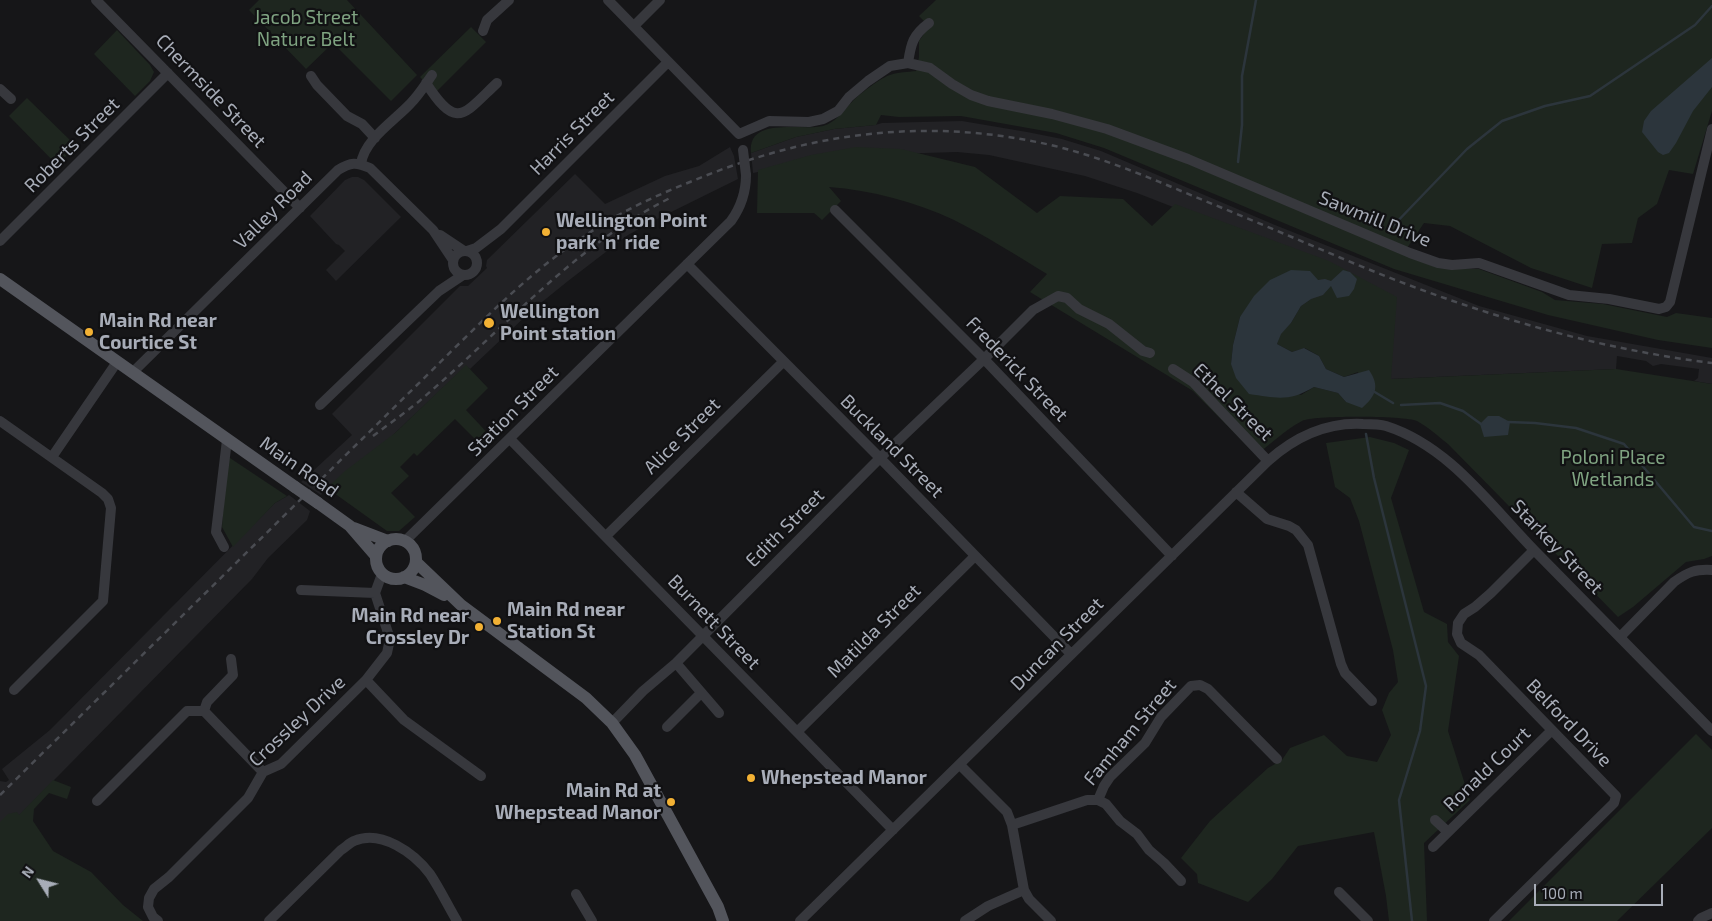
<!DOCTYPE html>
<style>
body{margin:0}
#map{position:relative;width:1712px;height:921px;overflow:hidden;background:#161618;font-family:"Exo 2",sans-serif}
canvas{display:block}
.north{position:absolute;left:15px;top:856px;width:50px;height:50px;-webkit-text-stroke:4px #111113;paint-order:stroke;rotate:306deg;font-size:14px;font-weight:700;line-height:20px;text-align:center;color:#a8adb8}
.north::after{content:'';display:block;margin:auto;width:18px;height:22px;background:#a8adb8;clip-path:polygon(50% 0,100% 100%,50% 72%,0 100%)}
.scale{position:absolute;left:1534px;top:884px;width:129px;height:22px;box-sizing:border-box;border:2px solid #a8adb8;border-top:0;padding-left:6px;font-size:15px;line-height:18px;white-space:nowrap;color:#a8adb8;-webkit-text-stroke:4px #111113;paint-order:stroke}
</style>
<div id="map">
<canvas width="1712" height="921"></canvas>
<div class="north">N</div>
<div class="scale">100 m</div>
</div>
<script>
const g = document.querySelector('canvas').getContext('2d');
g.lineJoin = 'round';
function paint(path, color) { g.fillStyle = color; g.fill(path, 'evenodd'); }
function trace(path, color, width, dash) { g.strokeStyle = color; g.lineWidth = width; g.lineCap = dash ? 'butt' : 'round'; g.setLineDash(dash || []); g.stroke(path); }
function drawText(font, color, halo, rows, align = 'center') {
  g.font = font + ' "Exo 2",sans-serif'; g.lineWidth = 4.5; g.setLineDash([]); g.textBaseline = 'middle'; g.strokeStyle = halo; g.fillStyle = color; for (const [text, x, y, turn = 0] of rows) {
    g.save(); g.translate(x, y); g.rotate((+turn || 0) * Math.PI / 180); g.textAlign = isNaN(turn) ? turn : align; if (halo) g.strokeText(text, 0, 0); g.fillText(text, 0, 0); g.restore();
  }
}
paint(new Path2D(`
 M962,121l65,11 35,7 39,12 174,74 204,81 108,30 125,22v26l-18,-3 4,-3 1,-9 -38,-5 -8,2 -7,-5 -29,-5 -1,13 -225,10 -200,-165 -54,-21 -52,-17 -96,-21 -32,-3 -97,3 -40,5 -67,13 -2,-20 45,-16 38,-8 41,-4 7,-2z
 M730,147l4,9 4,23 -83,41 -27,15 -60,46 -37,30 -61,58 -4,-3 -71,67 -56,63 -12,-8 -6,7 -20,-13 51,-47 -20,-21 128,-128h8l19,-18 -1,-2 1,-6 88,-86 30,30 60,-28 34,-10z
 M352,177h6l6,3 37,37 -65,64 -10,-11 19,-19 -6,-6 -3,-1 -26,-28 35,-36z
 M289,495l21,16 -3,9 -39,38 -16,21 -252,256v-54l6,1 3,-2 -7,-11 48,-39 225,-227z`), '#222225');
paint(new Path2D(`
 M259,0h88l70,75 -26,26 -58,-58 -27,26 -57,-59z
 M936,0h776v111l-19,63 -24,-4 -12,34 -19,14 -6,25 -30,1 -10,44 -61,-20 -81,-42 -26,-3 -21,31 35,14 41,1 63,23 13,8 48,4 64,13 9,-4 36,5v30l-54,-8 -110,-25 -154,-46 -290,-121 -48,-15 -95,-17 -62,1 -18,-2 -5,10 -42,4 -38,8 -45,16c-4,-37 50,-22 72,-27 14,-4 19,-15 29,-24 6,-7 30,-25 38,-27 8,-3 18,-3 26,-4l3,-14v-16l9,-13 -3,-6 -6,-6z
 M471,27l15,15 -51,51 -15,-16z
 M117,30l33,35 4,7 -4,9 -15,15 -41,-42z
 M27,98l49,48 -19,19 -48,-49z
 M856,147l45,2 74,18 62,46 23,-17 63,3 29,27 23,-22 154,57 68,36 -6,82 225,-10 96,15v172l-8,3 -18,3 -53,45 -15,10 -170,-173c-10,-8 -20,-17 -31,-23 -11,-5 -104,-6 -115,0 -17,9 -31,23 -46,34l-63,-64 -163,-99 17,-18c-31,-19 -61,-38 -93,-54 -38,-18 -83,-30 -125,-33l12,14 -19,19 -8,-7h-57l1,-43 53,-15zM1343,270l-20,25 -12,4 -10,7 -10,17 -11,11 -3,10 15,8 13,-4 14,8 7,13 18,8 14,-5 -12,30 -8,-9 -24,-6 -13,8 -70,-31 2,-19 7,-28 78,-37 7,-1 6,2z
 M466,365l22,23 -22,22 27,29 -9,9 -29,-29 -38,37 -3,-3 -14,14 9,9 -18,17 24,24 -16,14h-12l-60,-43 18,-17 50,-38z
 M1370,437l24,6 15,7 -18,48 33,114 23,12 1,18 11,14 -11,75 22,69 -46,43 3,78h-38l-3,-25 -12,-64 -76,14 -26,33 -24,23 -50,-19 -1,-9 -16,-16 29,-37 58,-53 14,-8 8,-12 34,-13 23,21 30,6 14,-27 -9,-25 7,-17 9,-11 -5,-32 -34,-129 -9,-23 -15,-11 -9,-44z
 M227,456l60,40 -12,7 -42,44 -11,-20z
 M1696,734l16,16v78l-95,93h-108z
 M53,780l18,7 -4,12 -18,-6 -15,16 -1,12 20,30 38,21 32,33 20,16h-143v-99l8,-8 9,-2 2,3z`), '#1e261f');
paint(new Path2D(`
 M1712,58v29l-19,24 -17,32 -7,10 -6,2 -5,-3 -16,-20 2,-11 7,-10z
 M1291,270l19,1 8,9 7,-1 6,2 12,-11 7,2 7,7 -3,10 -5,7 -12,2 -6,-12 -8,9 -12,4 -10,7 -10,17 -10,11 -4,10 15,8 12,-4 15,8 7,13 18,8 25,-7c11,16 7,26 -7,38l-16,-6 -8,-9 -24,-6c-25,15 -37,11 -65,7l-13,-16 -5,-14 2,-19 7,-28 14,-21 16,-16z
 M1488,416h11l11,6 -2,13 -24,2 -4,-13z`), '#2c353c');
trace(new Path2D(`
 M1238,162l4,-37v-49l14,-76
 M1391,228l76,-79 35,-28 43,-15 45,-10 105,-71 17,-19
 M1373,391l20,12
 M1401,405l39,-2 23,8 18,13
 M1508,422l27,1 41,5 48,16 70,83 18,4
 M1366,434l8,44 52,208 -6,45 -21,69 13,121`), '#2c353c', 2.5);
trace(new Path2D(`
 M96,0l204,208
 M608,0l131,134
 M634,26l26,-26
 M483,31l4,-11 22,-20
 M908,63l22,5 22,16 19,11 17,6 64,13 55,15 81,30 222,94 28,10 14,2 27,-2 90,32 40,4 50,10 7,-2 4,-5 42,-173
 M311,76l6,9 30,31 15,8 13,14
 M426,83c31,48 37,32 71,0
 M0,89l11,10
 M739,134l30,-13 40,1 14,-3 15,-8 11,-14 19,-16 22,-15 18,-3c3,-20 5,-28 21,-40
 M361,164c3,-24 33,-43 49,-60 9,-9 15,-19 22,-29
 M835,210l149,149 188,197
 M440,235l24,16
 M0,241l168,-168
 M467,251l9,-3 25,-19 167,-167
 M453 263a12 12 0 1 1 24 0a12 12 0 1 1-24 0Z
 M687,264l193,194 191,196
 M1173,369l20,13 75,79
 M132,373l206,-203c13,-8 18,-8 32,-2l63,62 20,30
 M320,405l119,-114 24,-16
 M0,421l102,72 6,6 3,9 -8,93 -89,89
 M510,439l383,391
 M52,457l65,-95
 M1236,492l31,27 22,7 7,4 12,15 33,119 4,9 27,28
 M606,536l177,-174
 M405,541l326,-320c10,-14 15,-28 15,-46
 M224,547l-8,-15 11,-92
 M301,590l74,3
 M1620,637l54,-55c14,-10 21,-13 38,-12
 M676,663l43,50
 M366,680l38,40 77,56
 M204,711l59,61
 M612,723l31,-32 33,-28 204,-205 104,-99 49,-49 25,-14 9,2 12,11 30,15 34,27 7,2
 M667,727l34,-34
 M797,732l178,-176
 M960,765l47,47 5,13 12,65 5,9 22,22
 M1098,800l8,4 14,17 17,13 12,16 15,13 17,18
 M97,801l90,-90h17l3,-9 26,-27 -2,-16
 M1435,820l13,12
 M1012,825l75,-25h11l6,-14 6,-9 35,-34 16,-26 30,-31 9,-1 8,4 69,70
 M1433,847l118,-116
 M1339,892l29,29
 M576,894l16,27
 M158,921l-5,-4 -5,-10 1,-9 5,-9 15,-12 79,-79 15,-26 18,-8 85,-84 21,-27 3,-14 -15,-46 7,-19
 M269,921l72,-71c4,-2 8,-7 13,-9 27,-12 60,12 76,33 10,15 18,32 27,47
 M800,921l468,-460c27,-24 58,-39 95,-37 8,0 16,0 23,2 63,20 104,79 149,125 59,60 118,120 177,180
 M965,921l23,-15 36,-16
 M1494,921l120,-118 2,-7 -137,-141 -18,-12 -4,-9 1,-11 6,-9 11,-7 16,-14 43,-43
 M1698,921l3,-3 11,-5`), '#37383d', 10);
trace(new Path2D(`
 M0,279l295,208
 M318,503l32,23 26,30
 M354,528l34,13
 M376 559a20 20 0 1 1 40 0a20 20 0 1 1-40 0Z
 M416,562l45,43 125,93 26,25 23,32 83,152 5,14
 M404,577l21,8 19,10`), '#53555c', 12);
trace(new Path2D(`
 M373,436c17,-13 35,-25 51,-39 81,-69 150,-151 246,-199
 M0,795l476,-468c35,-34 71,-67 113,-94 31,-21 66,-37 101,-51 119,-50 238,-66 365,-36 48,12 93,31 138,50 49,20 99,41 148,62 119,50 242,89 371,105`), '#4a4c52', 2.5, [6, 5]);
trace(new Path2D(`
 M743,150l3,25`), '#37383d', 10);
trace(new Path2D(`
 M295,487l23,16`), '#53555c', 12);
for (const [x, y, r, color] of [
 [546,232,5,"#f2b134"],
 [489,323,6,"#f2b134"],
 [89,332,5,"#f2b134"],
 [497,621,5,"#f2b134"],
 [479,627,5,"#f2b134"],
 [751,778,5,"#f2b134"],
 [671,802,5,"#f2b134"]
]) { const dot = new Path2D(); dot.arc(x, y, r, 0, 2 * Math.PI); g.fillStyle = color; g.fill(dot); trace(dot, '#111113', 2); }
drawText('19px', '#7fa381', '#111113', [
 ["Jacob Street",306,18],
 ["Nature Belt",306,40],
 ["Poloni Place",1613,458],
 ["Wetlands",1613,480]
]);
drawText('19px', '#a8adb8', '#111113', [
 ["Chermside Street",211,91,46],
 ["Harris Street",572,133,-45],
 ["Roberts Street",72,145,-45],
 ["Valley Road",273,210,-45],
 ["Sawmill Drive",1375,219,22],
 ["Frederick Street",1017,369,46],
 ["Ethel Street",1233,402,44],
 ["Station Street",513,411,-45],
 ["Alice Street",682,436,-45],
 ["Buckland Street",892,446,45],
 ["Main Road",299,467,35],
 ["Edith Street",785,528,-45],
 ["Starkey Street",1557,547,46],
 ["Burnett Street",714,622,46],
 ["Matilda Street",874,631,-45],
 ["Duncan Street",1057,644,-45],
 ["Crossley Drive",297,721,-43],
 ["Belford Drive",1569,723,46],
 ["Famham Street",1130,732,-50],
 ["Ronald Court",1487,769,-44]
]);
drawText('bold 19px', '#a8adb8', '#111113', [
 ["Wellington Point",556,221],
 ["park 'n' ride",556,243],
 ["Wellington",500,312],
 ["Point station",500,334],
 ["Main Rd near",99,321],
 ["Courtice St",99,343],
 ["Main Rd near",507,610],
 ["Station St",507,632],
 ["Main Rd near",469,616,"right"],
 ["Crossley Dr",469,638,"right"],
 ["Whepstead Manor",761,778],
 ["Main Rd at",661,791,"right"],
 ["Whepstead Manor",661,813,"right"]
], 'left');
</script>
